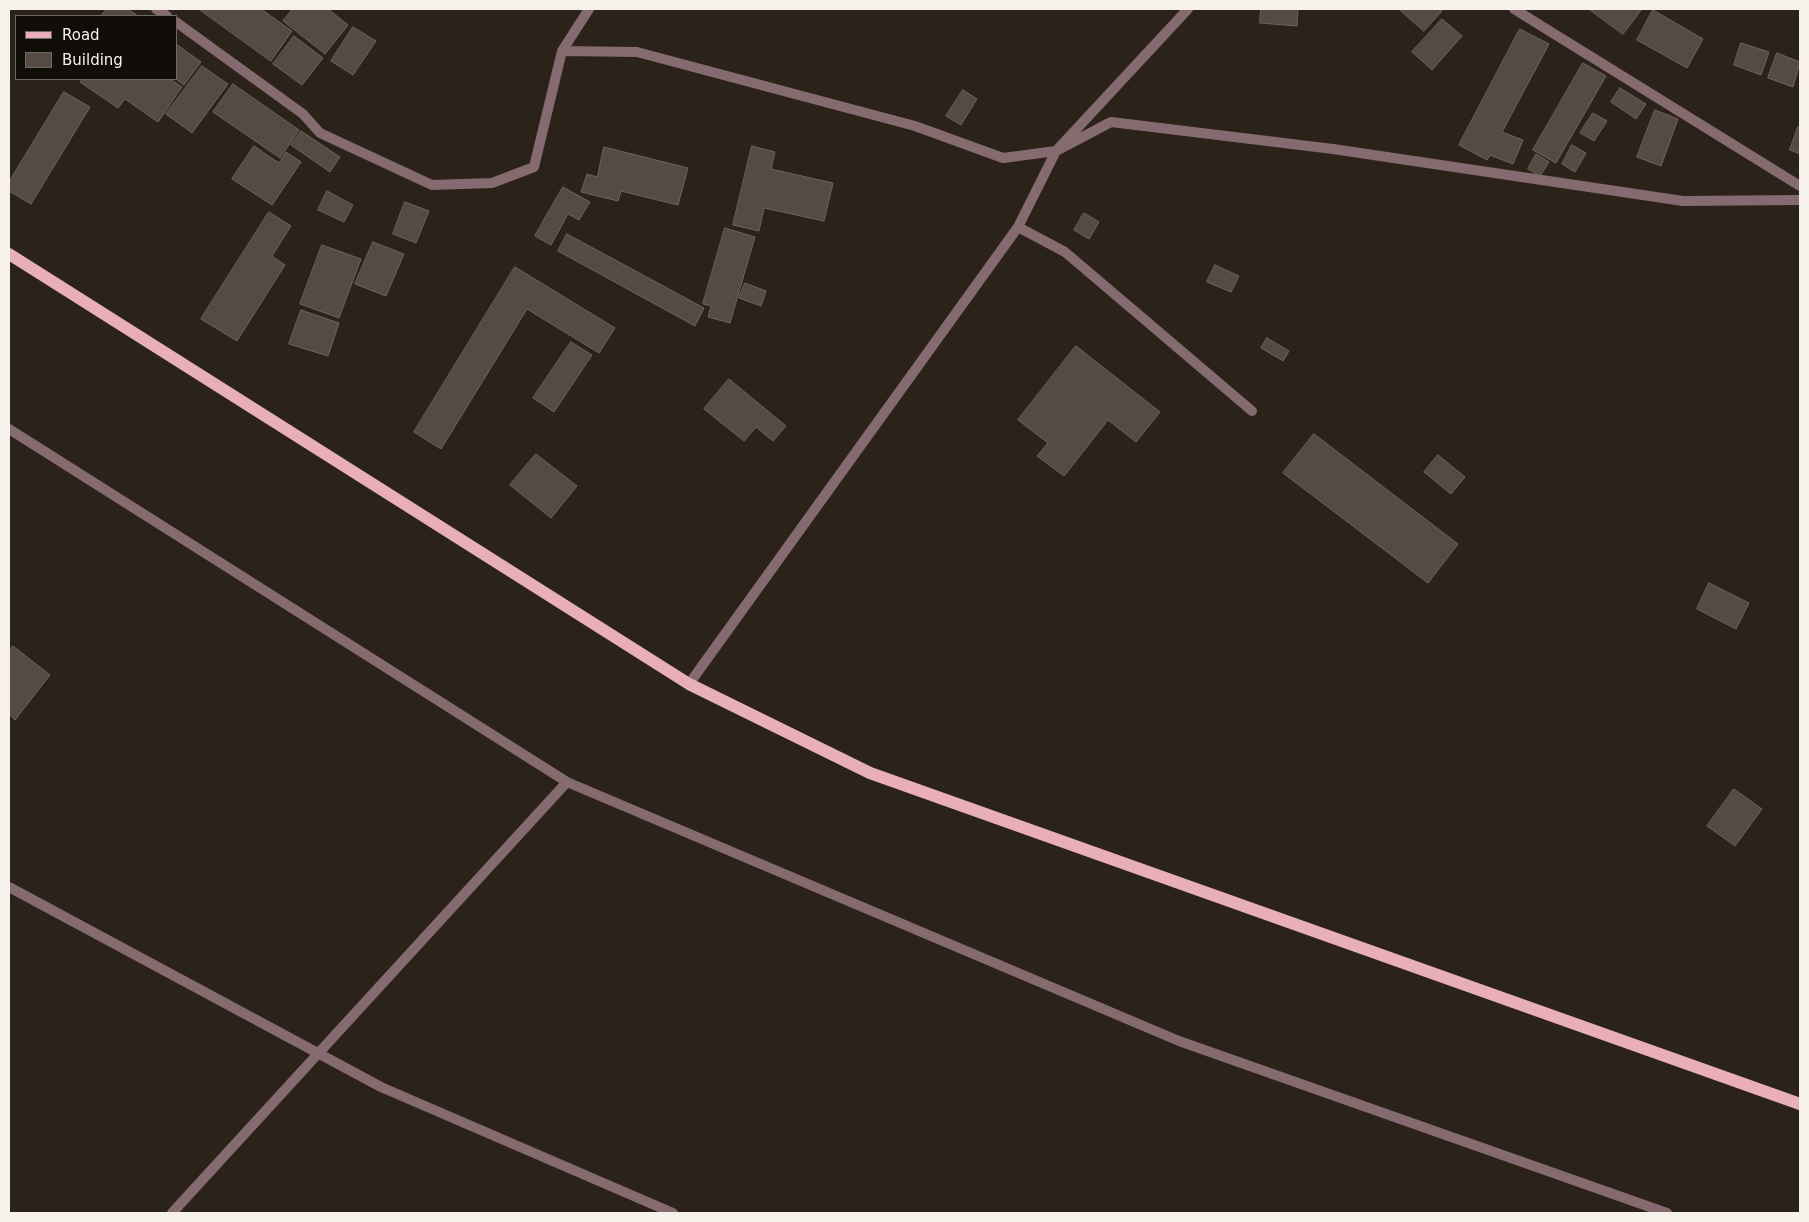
<!DOCTYPE html>
<style>
body{margin:0}
#map{position:relative;width:1809px;height:1222px;overflow:hidden;background:#2b221a;font-family:"DejaVu Sans",sans-serif}
canvas{display:block}
.frame{position:absolute;inset:0;border:10px solid #f7f1ec;pointer-events:none}
.legend{position:absolute;left:15px;top:15px;width:162px;height:65px;box-sizing:border-box;background:#110d09;border:1px solid #6d6864;margin:0;padding:6px 9px;list-style:none;font-size:15px;color:#f7f1ec}
.legend li{display:flex;align-items:center;gap:10px;height:25px}
.legend b{width:25px;border:1px solid #6d6864}
</style>
<div id="map">
<canvas width="1809" height="1222"></canvas>
<div class="frame"></div>
<ul class="legend">
<li><b style="height:6px;background:#e8afba"></b>Road</li>
<li><b style="height:14px;background:#554b42"></b>Building</li>
</ul>
</div>
<script>
const g = document.querySelector('canvas').getContext('2d');
g.lineJoin = 'round';
function paint(path, color) { g.fillStyle = color; g.fill(path, 'evenodd'); }
function trace(path, color, width, dash) { g.strokeStyle = color; g.lineWidth = width; g.lineCap = dash ? 'butt' : 'round'; g.setLineDash(dash || []); g.stroke(path); }
const building = new Path2D(`
 M107,9h21l10,7h-37z
 M199,9h62l31,22 -21,30z
 M293,9h35l20,16 -23,29 -42,-33z
 M1261,9h37l-1,17 -37,-3z
 M1399,9h41l2,2 -18,20z
 M1589,9h53l-19,25z
 M1653,10l50,29 -16,29 -50,-28z
 M1442,19l20,17 -30,34 -20,-18z
 M353,27l23,14 -23,34 -22,-14z
 M1520,29l29,15 -47,88 21,8 -10,24 -23,-9 -3,5 -28,-15z
 M294,36l29,22 -21,27 -29,-21z
 M1741,43l28,9 -8,23 -27,-10z
 M176,44l25,18 -17,23 -8,-6z
 M1777,53l23,9 -7,25 -25,-9z
 M1583,63l23,13 -50,87 -23,-13z
 M202,66l26,18 -36,49 -26,-19z
 M83,79h87l12,8 -24,35 -33,-23 -7,9 -38,-26z
 M233,84l66,46 -19,28 -67,-46z
 M1620,88l26,16 -10,15 -25,-17z
 M963,90l14,9 -16,26 -15,-9z
 M64,92l26,15 -59,97 -22,-13v-9z
 M1655,110l23,9 -17,47 -24,-9z
 M1593,113l14,8 -13,20 -14,-8z
 M1798,127h2v27l-10,-4z
 M301,131l39,26 -10,15 -39,-27z
 M1572,145l14,8 -11,19 -13,-8z
 M254,146l25,17 7,-11 15,10 -29,43 -40,-26z
 M752,146l23,6 -4,17 62,14 -9,38 -60,-13 -5,23 -26,-6z
 M604,147l84,21 -10,37 -57,-14 -3,10 -37,-9 6,-18 10,3z
 M1536,154l13,8 -9,14 -12,-7z
 M563,187l27,15 -11,18 -11,-6 -17,31 -16,-9z
 M327,191l26,14 -9,17 -26,-12z
 M405,202l24,9 -13,32 -23,-9z
 M269,212l22,14 -19,30 13,9 -48,76 -36,-22z
 M1084,213l15,9 -10,17 -15,-9z
 M725,228l30,9 -25,86 -22,-6 3,-11 -8,-2z
 M567,234l137,74 -9,18 -137,-75z
 M373,242l31,12 -18,42 -31,-12z
 M322,245l39,14 -22,59 -39,-14z
 M1215,265l24,11 -8,16 -24,-10z
 M515,267l100,61 -16,25 -72,-44 -86,140 -27,-17z
 M745,283l21,8 -5,15 -22,-8z
 M301,310l38,13 -11,33 -39,-12z
 M1267,338l22,13 -6,10 -22,-13z
 M571,342l21,13 -38,57 -21,-14z
 M1076,346l84,66 -24,30 -28,-22 -44,56 -27,-20 11,-13 -30,-23z
 M729,379l57,47 -13,15 -17,-14 -12,14 -40,-32z
 M1314,434l144,110 -30,39 -145,-110z
 M536,454l41,32 -26,32 -41,-33z
 M1438,455l27,22 -14,17 -27,-22z
 M1709,583l40,20 -13,26 -39,-20z
 M13,646l37,29 -35,45 -6,-6v-63z
 M1734,789l28,20 -27,37 -28,-20z`);
paint(building, '#554b42');
trace(building, '#6f645b', 1);
trace(new Path2D(`
 M156,9l11,7
 M1514,9l286,177
 M176,22l127,92 17,19 112,52 60,-2 42,-16 28,-116 75,1 278,74 88,32 53,-7 55,-29 222,27 350,52 117,-1
 M562,51l27,-42
 M1018,227l47,25 187,159
 M9,429l558,353 612,259 488,172
 M689,684l329,-457 38,-76 132,-142
 M9,887l372,200 292,126
 M172,1213l395,-431`), '#856a6f', 10);
trace(new Path2D(`
 M9,254l680,430 181,89 930,331`), '#e8afba', 12);
</script>
